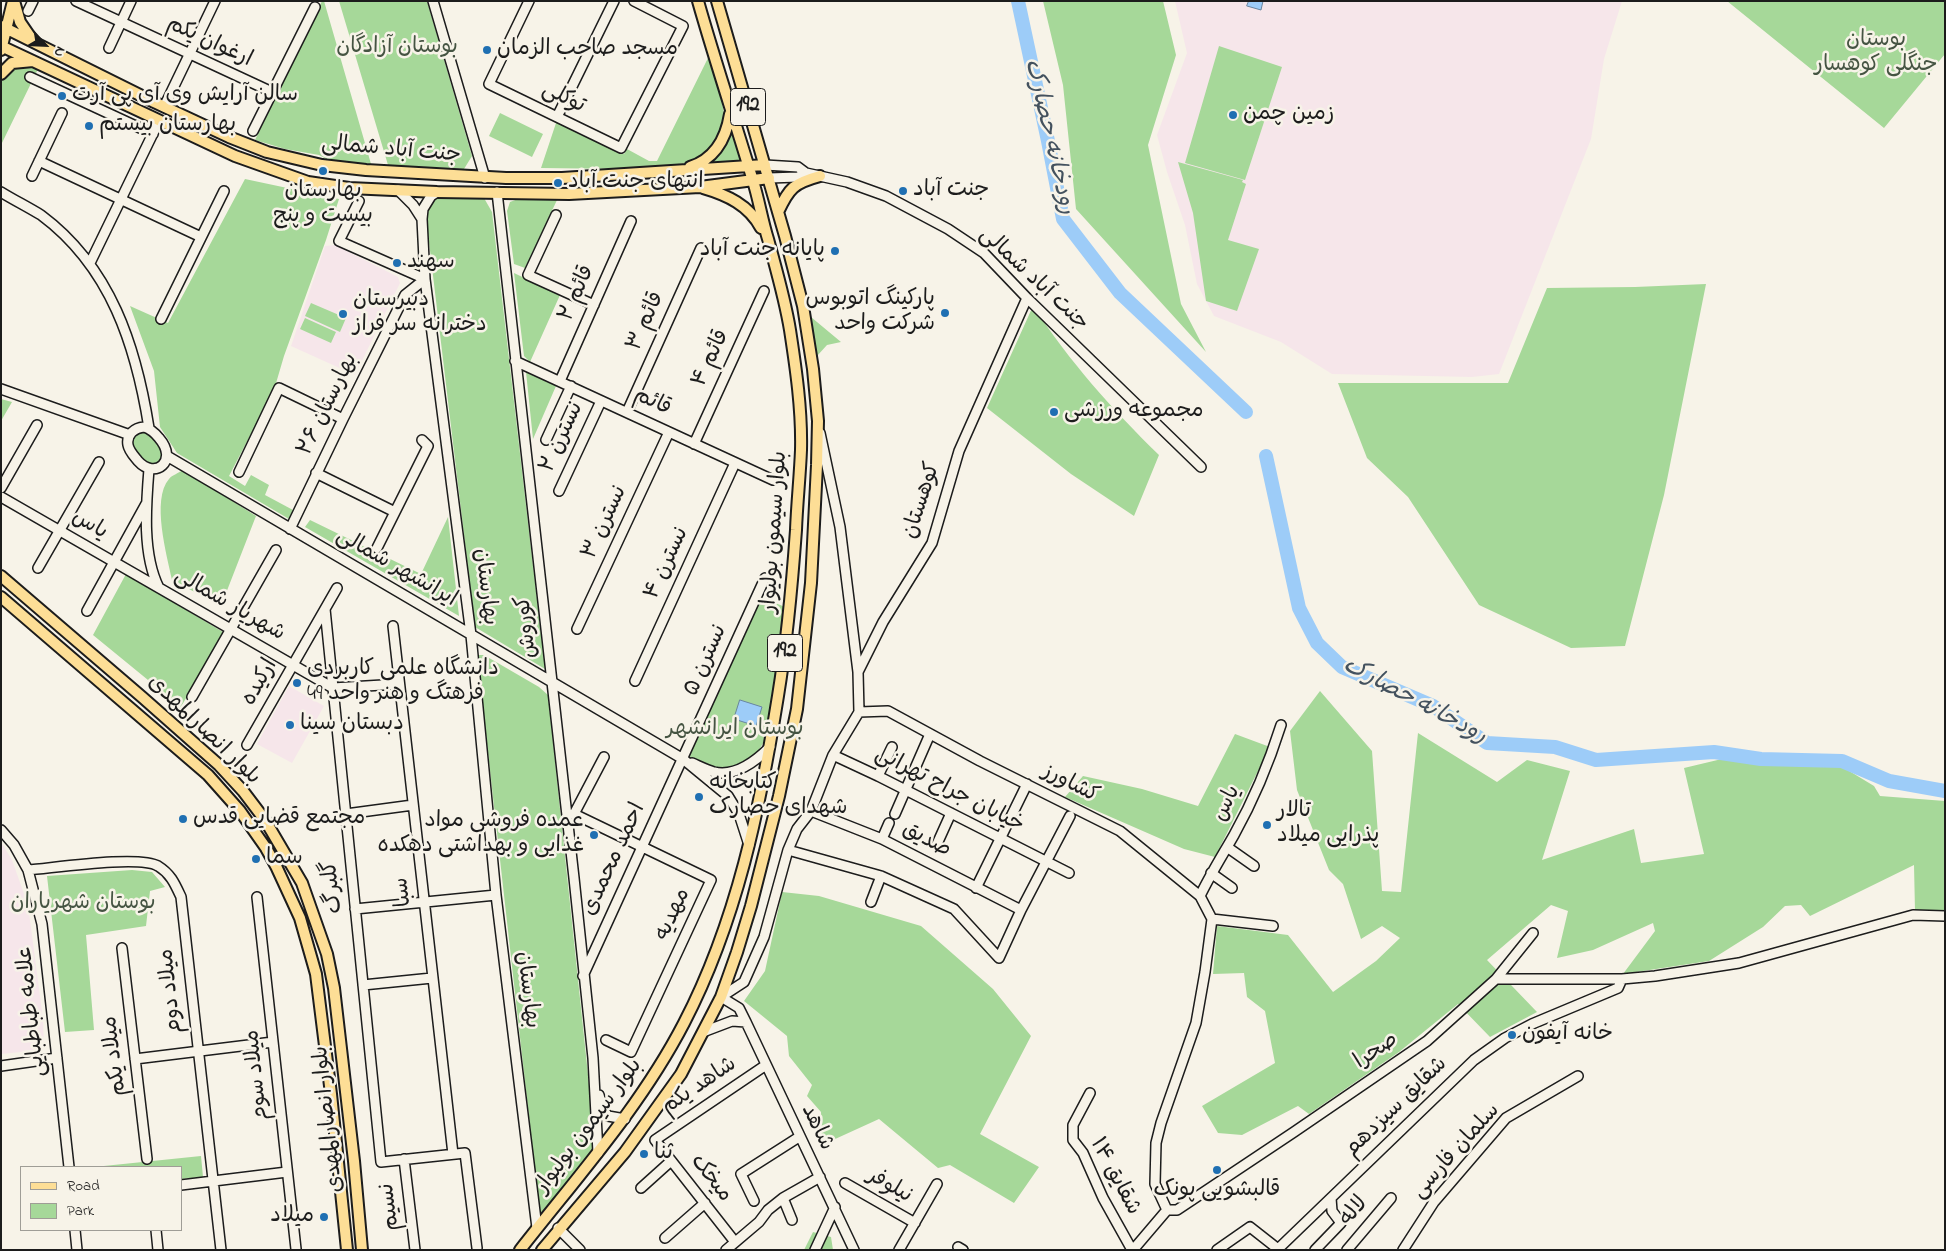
<!DOCTYPE html>
<meta charset="utf-8">
<style>
body{margin:0}
#map{position:relative;width:1946px;height:1251px;overflow:hidden;background:#f7f3e8;font-family:"Indie Flower",sans-serif}
canvas{display:block}
.frame{position:absolute;inset:0;border:2px solid #1c1c1c;pointer-events:none}
.legend{position:absolute;left:20px;top:1166px;width:162px;height:65px;box-sizing:border-box;background:#f7f3e8;border:1px solid #9f9d96;margin:0;padding:6px 9px;list-style:none;font-size:15px;color:#1c1c1c}
.legend li{display:flex;align-items:center;gap:10px;height:25px}
.legend b{width:25px;border:1px solid #9f9d96}
.north{position:absolute;left:20px;top:20px;width:50px;height:50px;-webkit-text-stroke:4px #f7f3e8;paint-order:stroke;rotate:115deg;font-size:14px;font-weight:700;line-height:20px;text-align:center;color:#1c1c1c}
.north::after{content:'';display:block;margin:auto;width:18px;height:22px;background:#1c1c1c;clip-path:polygon(50% 0,100% 100%,50% 72%,0 100%)}
</style>
<div id="map">
<canvas width="1946" height="1251"></canvas>
<div class="frame"></div>
<ul class="legend">
<li><b style="height:6px;background:#fdde96"></b>Road</li>
<li><b style="height:14px;background:#a6d899"></b>Park</li>
</ul>
<div class="north">N</div>
</div>
<script>
const g = document.querySelector('canvas').getContext('2d');
g.lineJoin = 'round';
function paint(path, color) { g.fillStyle = color; g.fill(path, 'evenodd'); }
function trace(path, color, width, dash) { g.strokeStyle = color; g.lineWidth = width; g.lineCap = dash ? 'butt' : 'round'; g.setLineDash(dash || []); g.stroke(path); }
function drawText(font, color, halo, rows, align = 'center') {
  g.font = font + ' "Indie Flower","Playpen Sans Arabic",sans-serif'; g.lineWidth = 5; g.setLineDash([]); g.textBaseline = 'middle'; g.strokeStyle = halo; g.fillStyle = color; for (const [text, x, y, turn = 0] of rows) {
    g.save(); g.translate(x, y); g.rotate((+turn || 0) * Math.PI / 180); g.textAlign = isNaN(turn) ? turn : align; if (halo) g.strokeText(text, 0, 0); g.fillText(text, 0, 0); g.restore();
  }
}
paint(new Path2D(`
 M1175,1h447l-18,58 -13,80 -92,235 -27,3 -140,-3 -51,-32 -67,-26 -17,-32 -12,-59 -18,-53 -10,-37 30,-82z
 M335,245l63,32 2,6 -45,92 -64,-29 34,-100z
 M289,686l35,20 -32,57 -35,-19z
 M1,842l11,18 16,45 15,114 1,28 -4,3 -39,4z`), '#f6e6ea');
paint(new Path2D(`
 M322,1h2l47,163 -43,-4 -9,-5 -34,-6 -30,-9z
 M339,1h88l45,155 -8,13 -76,-4z
 M1043,1h120l13,54 -28,90 33,159 25,48 -130,-143 -13,-124z
 M1727,1h218v53l-61,74z
 M1219,46l63,21 -37,113 -60,-17z
 M708,58l12,34 5,26 -3,16 -18,23 -14,6 -69,6 -80,-1 16,-48 67,34 3,-5 22,12h8z
 M30,66l8,3 -37,76v-67l10,-11z
 M500,113l43,21 -11,23 -43,-21z
 M730,125l11,36 -12,3 -28,2z
 M1178,162l65,18 -1,2 4,2 -18,56 31,9 -22,62 -31,-10 -13,-88z
 M245,179l94,20 -13,41 -42,116 -10,34 -45,86 16,10 6,-11 18,10 -4,10 28,15 -4,9 -112,-66 -17,-26 -6,-56 -24,-65 38,17z
 M441,195l43,3 8,14 53,457 -70,-42 -49,-410 1,-10 4,-9z
 M518,199l39,1 -32,68 -11,-4 -7,-53 3,-9z
 M514,273l46,22 -30,67 -6,-6z
 M1706,284l-42,211 -39,151 -54,2 -92,-43 -71,-108 -41,-39 -29,-75h170l39,-95 88,-1z
 M311,303l35,15 -6,14 -35,-16z
 M1033,306c37,56 78,102 126,149l-25,61 -63,-42 -84,-66z
 M811,317l30,25 -14,3 -10,11z
 M305,318l31,14 -5,11 -31,-14z
 M526,372l30,14 -23,53z
 M1,399l11,3 -11,19z
 M143,431c9,3 18,13 22,22l-6,11 -13,1 -14,-16 -1,-10 3,-5z
 M183,470l73,46 -35,90 -49,-26c-5,-25 -21,-80 -3,-101 3,-4 10,-6 14,-9z
 M448,517l11,99 -154,-89 5,-7 111,54z
 M126,574l97,58 -42,75 -88,-72z
 M761,597l24,10 -19,129c-7,21 -26,34 -49,32 -10,0 -21,-8 -30,-12z
 M477,655h7l55,32 9,8 47,446 -5,13 -50,61z
 M1320,691l52,60 10,140 19,1 17,-159 79,49 30,-22 43,11 -28,89 92,-31 7,34 63,-9 -20,-86 42,-10 86,8h29l33,20 6,10 65,5v109l-30,1 -1,-46 -104,51 -9,-11 -16,1 -22,21 -54,34 -86,13 32,-43 -2,-8 -60,27 -36,8 11,-47 -17,-6 -64,55 50,52 -47,25 -32,-33 -59,48 -90,62 -11,-8 -56,29 -24,-2 -16,-27 73,-43 -10,-52 -18,-14 -3,-24 -31,1 4,-48 71,9 45,57 43,-31 24,-23 -18,-12 -21,13 -18,-55 -14,-14 -32,-80 -7,-59z
 M1235,734l35,13 -55,110 -31,-8 -119,-52 18,-21 59,13 56,17z
 M132,870l20,2 13,15 -15,4 -4,35 -60,9 8,95 -29,2 -18,-156z
 M782,892l37,4 102,30 72,63 38,47 -51,98 59,33 -25,36 -64,-38 -12,3 -59,-49 -57,26 -1,-33 -14,-16 5,-11 -23,-29 -2,-20 -43,-35 21,-30z
 M201,1156l2,21 -22,2v-12h-87z
 M813,1232l18,5 2,13h-29z`), '#a6d899');
const water = new Path2D(`
 M1249,1h14l-2,9 -14,-4z
 M740,700l22,7 -6,19 -22,-7z`);
paint(water, '#9dccf8');
trace(water, '#6986a0', 1);
trace(new Path2D(`
 M1018,1l30,140 15,78 57,74 126,119
 M1266,456l33,152 18,35 25,24 91,39 54,37 68,4 41,13 118,-8 47,7 81,2 47,20 56,10`), '#9dccf8', 14);
const minor = new Path2D(`
 M76,1l196,91
 M433,1l52,177
 M529,1l-40,83 132,64 62,-122 -49,-25
 M28,11l5,-10
 M109,48l22,-47
 M30,77l123,57
 M164,107l51,-106
 M557,117l57,-116
 M253,131l62,-124
 M39,161l162,76
 M765,165l33,2 8,6 41,9 39,14 62,33 36,24 43,45 174,169
 M32,176l30,-63
 M769,178l29,-1 8,-4
 M398,190l15,15 9,14
 M1,192c13,8 27,15 40,23 70,52 95,131 108,213
 M437,192l-6,4 -8,13 -1,10 3,60 46,356 25,260 41,333
 M497,192l77,686 19,180 5,95
 M556,215l-28,60 66,30
 M90,263l69,-142
 M161,319l63,-128
 M515,361l258,119
 M560,381l71,-160
 M1,389l129,46
 M627,412l74,-164
 M144,427c7,2 11,6 15,11 20,23 -4,42 -21,23 -4,-5 -9,-10 -10,-16 -2,-11 7,-17 16,-18z
 M820,433l20,94 18,145
 M546,440l25,-54
 M694,444l70,-153
 M167,456l516,303 45,37 11,18 10,31
 M149,469c-3,37 -7,85 10,119
 M239,472l40,-84 64,31
 M316,473l79,39
 M1,488l36,-63
 M559,491l42,-90
 M1,497l332,191 66,-4
 M290,529l53,-110 62,-124 20,-16 -86,-38 20,-40
 M377,548l51,-102 -6,-6
 M38,568l61,-106
 M325,609l56,553 84,-9 12,95
 M87,611l59,-107
 M393,626l60,528
 M577,629l92,-197
 M635,681l100,-218
 M192,697l84,-147
 M859,712l-1,-40 25,-50 49,-79 27,-92 68,-153
 M247,745l90,-157
 M833,755l45,21 191,97
 M604,757l-30,57 137,66 -80,172 -25,-12
 M692,763c7,3 15,7 22,9 21,5 42,-11 56,-25
 M878,776l14,-29
 M811,811l71,28 139,71
 M346,814l67,-9
 M895,814l35,-80
 M1,830l13,15 14,25 14,54 27,243
 M882,839l7,-16
 M937,844l14,-31
 M1227,847l27,19
 M788,850l93,26 73,33 45,49 22,-48 49,-94
 M28,870c26,-2 111,-15 130,-4 13,8 17,18 23,31l40,353
 M1211,873l21,15
 M976,888l51,-104
 M1200,896c10,-21 22,-40 34,-61 19,-34 35,-72 47,-110
 M257,897l39,352
 M871,902l10,-26
 M355,909l141,-14
 M1212,919l61,7
 M122,948l25,211
 M583,976l182,-398
 M1496,979l37,-46
 M363,985l69,-7
 M746,1022l108,228
 M703,1032l29,-11 14,1 -7,-14 -18,-11 23,-15 20,-45 24,-87 9,-21 14,-18 22,-56 26,-43 29,-1 92,50 140,70 80,65 12,23 -7,53 -9,51 -35,100 -5,20 -1,41 12,26 -34,40
 M135,1059l138,-17
 M1,1066l56,-8
 M1090,1093l-17,32v15l10,13 20,45 29,52
 M599,1095l4,15 5,6 17,3
 M404,1159l11,91
 M845,1183l70,40
 M181,1185l106,-13
 M641,1188l30,-27
 M783,1198l9,22
 M754,1201l-13,-27 58,-37
 M1167,1210h10l117,-78 133,-91 69,-62h126l33,-3 84,-13 174,-48 32,1
 M558,1228l22,22
 M75,1230l2,20
 M156,1230l2,20
 M665,1238l40,-35
 M735,1242l-80,-102 111,-75
 M958,1247l5,3
 M726,1250l33,-28 9,-12 15,-12 37,-21
 M815,1250l20,-43
 M899,1250l38,-66
 M1217,1250l33,-23 28,22 196,-189 31,-22 27,-14 86,-36 4,-9
 M1315,1250l26,-27 -9,-12 -1,-13
 M1347,1250l44,-52
 M1403,1250l31,-48 72,-84 72,-42`);
const major = new Path2D(`
 M14,1l6,21 13,19
 M1,26l153,76 75,35 38,15 55,13 44,5 140,8h56l203,-13
 M1,46l234,110 73,26 41,6 88,4 132,2 131,-7 69,-9
 M1,50l12,-49
 M1,74l11,-11 21,-2
 M690,167c25,-8 36,-28 40,-53
 M703,188c24,7 46,17 58,40
 M778,212c11,-24 16,-29 42,-36
 M1,576l141,121 77,68 24,26 22,29 37,63 25,71 7,34 20,173 8,89
 M1,597l207,178 32,36 26,37 10,18 24,52 16,56 15,120 16,156
 M520,1250c58,-74 121,-144 164,-227 53,-102 76,-215 94,-327 9,-55 14,-110 18,-166 1,-27 4,-54 5,-80 1,-40 -5,-81 -11,-120 -5,-31 -14,-61 -22,-91 -6,-19 -9,-39 -15,-58 -18,-60 -38,-120 -55,-180
 M542,1250l83,-98 56,-78 40,-77 16,-45 14,-46 28,-110 18,-87 14,-126 6,-118 1,-44 -5,-52 -10,-63 -18,-70 -68,-235`);
trace(minor, '#1c1c1c', 12);
trace(major, '#1c1c1c', 14);
trace(minor, '#f7f3e8', 9);
trace(major, '#fdde96', 10);
for (const [x, y, r, color] of [
 [487,50,5,"#1f6fb2"],
 [62,96,5,"#1f6fb2"],
 [1233,115,5,"#1f6fb2"],
 [89,126,5,"#1f6fb2"],
 [323,171,5,"#1f6fb2"],
 [558,183,5,"#1f6fb2"],
 [903,191,5,"#1f6fb2"],
 [835,251,5,"#1f6fb2"],
 [397,263,5,"#1f6fb2"],
 [945,313,5,"#1f6fb2"],
 [343,314,5,"#1f6fb2"],
 [1054,412,5,"#1f6fb2"],
 [297,683,5,"#1f6fb2"],
 [290,725,5,"#1f6fb2"],
 [699,797,5,"#1f6fb2"],
 [183,819,5,"#1f6fb2"],
 [1267,825,5,"#1f6fb2"],
 [594,835,5,"#1f6fb2"],
 [256,859,5,"#1f6fb2"],
 [1512,1035,5,"#1f6fb2"],
 [644,1154,5,"#1f6fb2"],
 [1217,1170,5,"#1f6fb2"],
 [324,1217,5,"#1f6fb2"]
]) { const dot = new Path2D(); dot.arc(x, y, r, 0, 2 * Math.PI); g.fillStyle = color; g.fill(dot); trace(dot, '#f7f3e8', 2); }
for (const [x, y, w] of [
 [748,107,35],
 [785,653,35]
]) { const box = new Path2D(); box.roundRect(x - w / 2, y - 18.5, w, 37, 4); g.fillStyle = '#f7f3e8'; g.fill(box); trace(box, '#1c1c1c', 1); }
drawText('bold 21px', '#1c1c1c', null, [
 ["192",748,107],
 ["192",785,653]
]);
drawText('22px', '#455442', '#f7f3e8', [
 ["بوستان",1876,41],
 ["جنگلی کوهسار",1876,66],
 ["بوستان آزادگان",397,48],
 ["بوستان ایرانشهر",735,730],
 ["بوستان شهریاران",83,904]
]);
drawText('22px', '#1c1c1c', '#f7f3e8', [
 ["ارغوان یکم",209,43,25],
 ["توکلی",563,99,26],
 ["جنت آباد شمالی",391,151,5],
 ["جنت آباد شمالی",1033,280,43],
 ["قائم ۲",578,294,-66],
 ["قائم ۳",647,322,-66],
 ["قائم ۴",712,359,-65],
 ["قائم",652,403,25],
 ["بهارستان ۲۶",329,405,-64],
 ["نسترن ۲",563,438,-65],
 ["کوهستان",923,501,-72],
 ["نسترن ۳",606,523,-65],
 ["یاس",89,526,30],
 ["بلوار سیمون بولیوار",776,532,-86],
 ["نسترن ۴",668,564,-65],
 ["ایرانشهر شمالی",396,569,30],
 ["بهارستان",484,587,83],
 ["شهریار شمالی",229,606,30],
 ["کوروش",528,627,-96],
 ["نسترن ۵",707,661,-66],
 ["ارکیده",261,683,-60],
 ["بلوار انصارالمهدی",203,731,44],
 ["کشاورز",1070,785,27],
 ["خیابان جراح تهرانی",949,791,27],
 ["یاس",1228,804,-64],
 ["صدیق",926,841,28],
 ["احمد محمدی",615,860,-65],
 ["گلبرگ",334,887,-96],
 ["سبا",404,892,-97],
 ["مهدیه",674,915,-65],
 ["بهارستان",526,990,83],
 ["میلاد دوم",172,991,-96],
 ["علامه طباطبایی",33,1011,-96],
 ["صحرا",1377,1052,-34],
 ["میلاد یکم",116,1056,-97],
 ["میلاد سوم",258,1075,-96],
 ["شاهد یکم",700,1087,-34],
 ["شقایق سیزدهم",1397,1108,-44],
 ["بلوار انصارالمهدی",330,1119,-96],
 ["بلوار سیمون بولیوار",590,1127,-53],
 ["شاهد",816,1128,64],
 ["سلمان فارسی",1457,1152,-48],
 ["شقایق ۱۴",1114,1177,62],
 ["میخک",710,1179,52],
 ["نیلوفر",889,1187,30],
 ["نسیم",391,1207,-97],
 ["لاله",1355,1212,-50]
]);
drawText('22px', '#1c1c1c', '#f7f3e8', [
 ["مسجد صاحب الزمان",497,50],
 ["سالن آرایش وی آی پی آرت",72,96],
 ["زمین چمن",1243,115],
 ["بهارستان بیستم",99,126],
 ["انتهای جنت آباد",568,183],
 ["جنت آباد",913,191],
 ["بهارستان",323,192,"center"],
 ["بیست و پنج",323,217,"center"],
 ["پایانه جنت آباد",825,251,"right"],
 ["سهند",407,263],
 ["پارکینگ اتوبوس",935,300,"right"],
 ["شرکت واحد",935,325,"right"],
 ["دبیرستان",353,301],
 ["دخترانه سر فراز",353,326],
 ["مجموعه ورزشی",1064,412],
 ["دانشگاه علمی کاربردی",307,670],
 ["فرهتگ و هنر واحد 49",307,695],
 ["دبستان سینا",300,725],
 ["کتابخانه",709,784],
 ["شهدای حصارک",709,809],
 ["تالار",1277,812],
 ["پذرایی میلاد",1277,837],
 ["مجتمع قضایی قدس",193,819],
 ["عمده فروشی مواد",584,822,"right"],
 ["غذایی و بهداشتی دهکده",584,847,"right"],
 ["سما",266,859],
 ["خانه آیفون",1522,1035],
 ["ثنا",654,1154],
 ["قالبشویی پونک",1217,1191,"center"],
 ["میلاد",314,1217,"right"]
], 'left');
drawText('italic 24px', '#43515e', '#f7f3e8', [
 ["رودخانه حصارک",1048,137,77],
 ["رودخانه حصارک",1414,702,28]
]);
</script>
